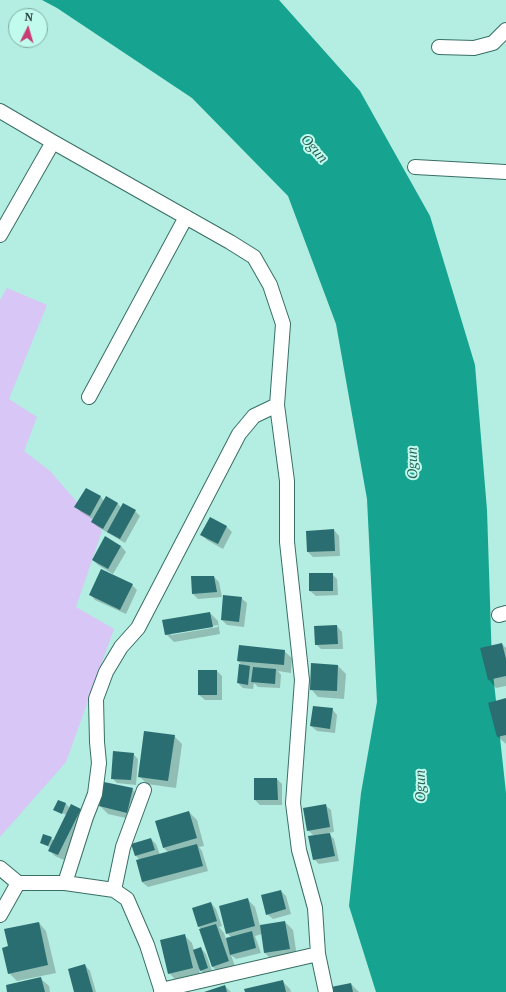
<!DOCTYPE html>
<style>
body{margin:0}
#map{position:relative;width:506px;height:992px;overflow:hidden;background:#b4ede1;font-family:"PT Serif",serif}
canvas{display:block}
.north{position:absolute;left:8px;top:8px;width:40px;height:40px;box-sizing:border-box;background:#c1fbee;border:1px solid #81ada4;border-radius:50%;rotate:5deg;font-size:11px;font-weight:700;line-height:16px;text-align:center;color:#213834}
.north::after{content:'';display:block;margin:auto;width:14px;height:18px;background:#c73c73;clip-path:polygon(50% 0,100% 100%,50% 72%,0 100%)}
</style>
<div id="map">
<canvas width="506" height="992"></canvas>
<div class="north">N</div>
</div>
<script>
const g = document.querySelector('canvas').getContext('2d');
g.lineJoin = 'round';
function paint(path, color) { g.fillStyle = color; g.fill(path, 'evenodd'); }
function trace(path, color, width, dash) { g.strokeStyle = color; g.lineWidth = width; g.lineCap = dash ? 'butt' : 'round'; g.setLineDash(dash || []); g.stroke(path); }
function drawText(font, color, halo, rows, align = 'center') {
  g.font = font + ' "PT Serif",serif'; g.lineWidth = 4; g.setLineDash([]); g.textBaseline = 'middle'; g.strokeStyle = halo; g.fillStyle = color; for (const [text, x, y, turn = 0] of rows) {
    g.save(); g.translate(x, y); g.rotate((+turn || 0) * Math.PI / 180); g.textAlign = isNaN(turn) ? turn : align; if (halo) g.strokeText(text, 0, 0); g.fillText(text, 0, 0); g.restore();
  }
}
paint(new Path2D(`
 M7,288l40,17 -38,94 28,18 -13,34 26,20 52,60 -26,76 38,22 -48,133 -66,75v-537z`), '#d7c6f6');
paint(new Path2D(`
 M42,0h237l81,91 70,125 45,149 12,145 5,154 14,129v199h-130l-27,-86 12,-113 16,-91 -10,-203 -31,-175 -48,-128 -96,-98 -135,-90z`), '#16a390');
paint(new Path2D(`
 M86,489l15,8 3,4 13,2 4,4 14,4 5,5 -15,27 -27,-16 -5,-5 1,-2 -13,-8 -5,-5z
 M227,527l5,5 -9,17 -16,-9 -5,-5z
 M334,530l5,6 1,20 -27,1 -5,-5z
 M105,538l16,8 5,6 -13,22 -15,-9 -5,-5z
 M332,574l5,5 1,16 -22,1 -6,-5z
 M214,577l5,5 3,15 -24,2 -5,-5z
 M132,585l5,5 -11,24 -31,-14 -5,-6z
 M241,598l6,5 -3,24 -17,-2 -5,-5z
 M210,613l8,8 2,13 -46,8 -8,-8zM218,625v2l-47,8v-2z
 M337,626l5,6 1,17h-22l-5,-5z
 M502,644l4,4v38l-10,2 -7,-8 -8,-31z
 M284,651l8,7 -1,15 -13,-2 3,4 -1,13 -22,-1 -4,-4 -1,6 -10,-1 -5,-5 5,-17 -5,-5z
 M338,666l8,8 -2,25 -26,-2 -7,-8z
 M217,671l5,5v24h-17l-6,-5z
 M506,699v45l-8,-7z
 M332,709l5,6 -2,18 -18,-2 -6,-5z
 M174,736l8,8 -6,44 -29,-4 -8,-8z
 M133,754l5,5 -2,26 -19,-2 -5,-5z
 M277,779l5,5v21h-22l-5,-5z
 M132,789l8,8 -5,23 -27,-6 -8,-8z
 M58,801l8,3 4,4 10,1 5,6 -21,45 -9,-4 -6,-6 2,-2 -10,-5 10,-5 3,3 13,-26 -13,-5z
 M325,805l6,5 3,22 -6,1 6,6 5,22 -20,3 -5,-5v-23l-6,-6z
 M189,812l8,8 7,26 -5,1 3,4 6,20 -60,16 -6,-5 -2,-22 -4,-4 -4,-11 19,-6 5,5 4,11 9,-2 -6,-6z
 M281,891l5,5 5,18 -18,5 -6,-5z
 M247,899l8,8 5,19 25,-4 8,8 4,27 -24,4 -8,-8 -3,-19 -7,2 6,17 -25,6 -5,-4 5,14 -16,5 -8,-8 -11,-37 -2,-2 12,-24 5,6 6,17 -3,1 5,6 2,6 5,-2 -4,-4z
 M39,923l7,8 10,42 -39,8 -8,-8v-26z
 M184,935l8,8 2,7 7,-2 5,6 7,20 -7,2 -7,-8 1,8 -23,5 -8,-8z
 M85,965l5,6 6,21h-21z
 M41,979l8,7 1,6h-42z
 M282,981l8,8 1,3h-45z
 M351,984l8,8h-26z
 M225,986l6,6h-25z`), '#0003');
paint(new Path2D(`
 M86,488l15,8 -11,20 -16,-9z
 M106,496l12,7 -15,26 -12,-7z
 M123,503l13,7 -16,29 -13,-7z
 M210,517l17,9 -9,18 -18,-9z
 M334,529l1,22 -28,1 -1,-21z
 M105,536l16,10 -13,23 -16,-9z
 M101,569l32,15 -13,26 -31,-15z
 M309,573h24v18h-24z
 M191,576h23l3,16 -25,2z
 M223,595l19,2 -3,25 -18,-2z
 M210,612l3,15 -48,8 -3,-15z
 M337,625l1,19 -23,1 -1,-19z
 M502,643l4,16v17l-18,4 -8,-32z
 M239,645l46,5 -1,15 -47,-4z
 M311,663l27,2 -1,26 -27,-1z
 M239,664l11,2 -2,19 -11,-2z
 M253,667l23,2 -1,15 -24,-2z
 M198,670h19v25h-19z
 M506,698v37l-9,2 -9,-34z
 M313,706l20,2 -3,21 -20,-3z
 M144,731l31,4 -7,46 -30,-4z
 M113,751l21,2 -3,27 -20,-1z
 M254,778h23l1,22h-24z
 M104,782l29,6 -6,25 -28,-7z
 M58,800l8,3 -4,11 -9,-4z
 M71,804l10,5 -23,46 -10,-4z
 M326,804l4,23 -23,4 -4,-23z
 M189,811l8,27 -34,10 -8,-27z
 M330,833l5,23 -22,4 -5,-24z
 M43,834l9,3 -4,9 -8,-3z
 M151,838l4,12 -20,6 -4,-12z
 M197,844l6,22 -61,16 -6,-22z
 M281,890l5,19 -20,6 -5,-20z
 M248,898l7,28 -29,8 -7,-28z
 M211,902l6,19 -19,6 -6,-19z
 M285,921l5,28 -26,4 -4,-28z
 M39,922l9,43 -40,9 -6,-26 6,-2 -4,-17z
 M216,924l13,37 -17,6 -13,-38z
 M252,931l4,17 -26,7 -4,-17z
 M185,934l8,34 -25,6 -8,-34z
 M201,947l7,21 -8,3 -7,-21z
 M85,964l8,28h-19l-6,-23z
 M41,977l4,15h-38l-1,-7z
 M283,980l3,12h-41l-1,-3z
 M351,983l2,9h-21l-1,-5z
 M225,985l2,7h-23z`), '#2a6e72');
const street = new Path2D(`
 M439,47l35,1 19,-5 13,-13
 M0,111l53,31 177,100 24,15 16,28 13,39 -6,81 10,76v61l15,138 -9,123 6,47 16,58 3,46 8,38
 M415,167l91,5
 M0,235l53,-93
 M89,397l97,-180
 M499,615l7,-2
 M0,868l18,15
 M65,883l21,-66 9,-23 4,-31 -2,-21 -1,-43 10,-27 15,-25 17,-19 101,-194 15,-18 23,-11
 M114,890l9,-43 21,-57
 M0,915l18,-32h47l49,7 13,9 20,46 15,47
 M161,990l157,-36`);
trace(street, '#386f65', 16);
trace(street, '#fff', 14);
drawText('italic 14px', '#2f6259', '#c1fbee', [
 ["Ogun",314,149,49],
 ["Ogun",413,463,-91],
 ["Ogun",421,786,-91]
]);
</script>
